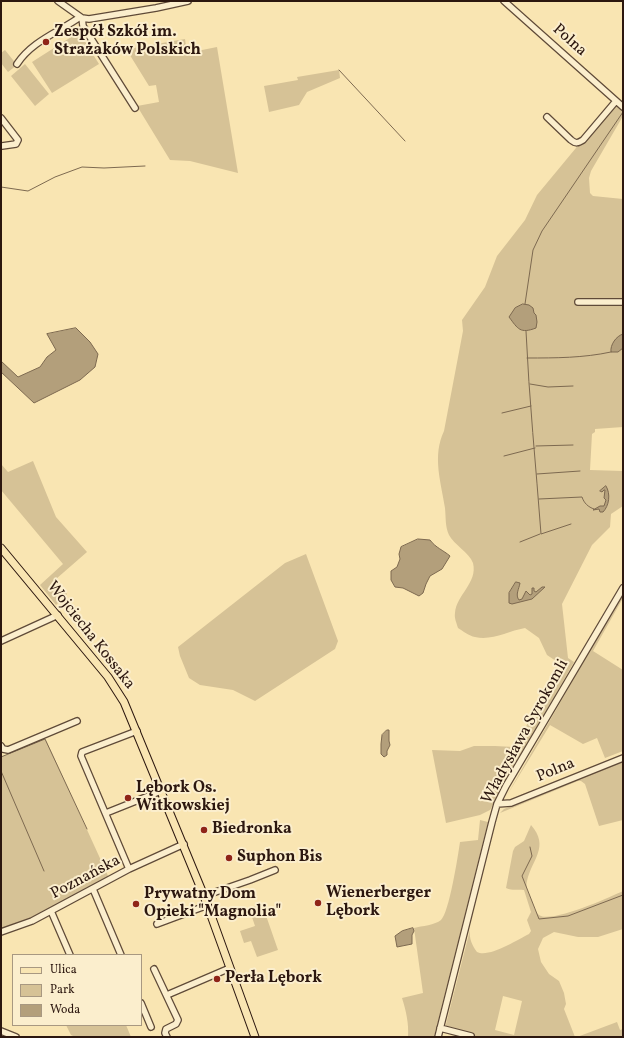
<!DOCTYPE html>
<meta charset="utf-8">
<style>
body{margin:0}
#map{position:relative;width:624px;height:1038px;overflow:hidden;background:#f9e5b2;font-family:Vollkorn,serif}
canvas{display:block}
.frame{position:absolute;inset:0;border:2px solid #2c170f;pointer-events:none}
.legend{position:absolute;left:12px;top:954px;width:130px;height:72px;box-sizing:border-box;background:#fbeecd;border:1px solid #a89881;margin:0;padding:5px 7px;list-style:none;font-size:12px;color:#2c170f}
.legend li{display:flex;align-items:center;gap:8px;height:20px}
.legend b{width:20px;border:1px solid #a89881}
</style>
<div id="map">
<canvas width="624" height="1038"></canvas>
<div class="frame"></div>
<ul class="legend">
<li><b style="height:5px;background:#f9e5b2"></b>Ulica</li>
<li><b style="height:11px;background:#d6c296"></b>Park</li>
<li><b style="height:11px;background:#b39f7b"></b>Woda</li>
</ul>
</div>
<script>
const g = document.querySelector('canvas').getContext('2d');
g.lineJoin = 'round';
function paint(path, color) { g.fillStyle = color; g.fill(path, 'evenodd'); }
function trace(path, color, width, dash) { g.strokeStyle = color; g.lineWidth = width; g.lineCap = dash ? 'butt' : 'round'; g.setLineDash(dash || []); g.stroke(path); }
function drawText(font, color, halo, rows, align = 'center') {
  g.font = font + ' Vollkorn,serif'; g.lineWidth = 4; g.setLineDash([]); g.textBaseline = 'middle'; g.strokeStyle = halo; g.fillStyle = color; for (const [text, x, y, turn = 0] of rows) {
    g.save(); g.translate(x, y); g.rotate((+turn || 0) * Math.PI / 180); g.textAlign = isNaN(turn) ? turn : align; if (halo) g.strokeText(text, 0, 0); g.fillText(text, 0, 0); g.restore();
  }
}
paint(new Path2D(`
 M79,32l20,32 -47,29 -20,-31z
 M185,39l2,14 30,-6 21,126 -48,-12 -20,-1 -33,-54 22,-4 -3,-17 -7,1 -21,-34v-3z
 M5,50l12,15 -9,7 -7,-9v-10z
 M25,64l24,30 -14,12 -24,-30z
 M339,70l1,8 -33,14 -8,13 -30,7 -5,-26 34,-6 -1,-3z
 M614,102l9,9v5l-32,55 -2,7 1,15 3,3 30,3v228l-28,2v3l-3,2 -2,36 33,1v35l-12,8 -1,13 -18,18 -30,59 6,54 6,4 -84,148 -10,5 -34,8 -14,-73 28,1 14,-5h21l19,1 48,-82 -15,-10 -8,-17 -14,-10c-17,3 -33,13 -50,9 -6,-1 -12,-6 -17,-9 -1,-4 -4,-10 -3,-15 1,-18 23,-30 18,-50 -4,-11 -19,-18 -24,-28 -4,-9 -3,-17 -4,-27 -4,-26 -13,-52 -1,-77l19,-100 -1,-11 23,-33 12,-31 28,-36 12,-25z
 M33,461l23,56 31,35 -31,27 11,15 -11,11 -16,-20 23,-21 -62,-74v-26l7,8z
 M306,554l32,87 -3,8 -80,52 -22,-11 -33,-5 -11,-7 -9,-22 -2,-9 107,-84z
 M623,593v5l-30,53 30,19v81l-18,7 -8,-20 -14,6 -33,-19 -44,72z
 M43,739h2l2,3 62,136 -79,41 -29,11v-173z
 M623,761v59l-24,6 -14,-42 -4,-3h-3l-78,32 4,-4z
 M480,820l8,2 -54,215h-26c1,-14 -2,-26 -6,-39l21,-5 -9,-65c8,-2 21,-3 27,-8 8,-7 17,-64 19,-78l18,-2z
 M531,825c19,22 1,34 -4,56 -2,6 3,15 5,20 2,5 3,11 7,14 12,9 71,-18 84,-24v38l-25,8h-20l-24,-5 -11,6 -5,11 3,13 8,12 10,7 5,12 2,11 -2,5 11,28h-104l-26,-9 25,-98c-1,9 2,15 7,22 12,6 40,-12 52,-18l2,-3 -4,-11 4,-8 -7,-22c-7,-1 -11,1 -18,-2l7,-37 2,-4 9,-6zM503,996l19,5 -8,34 -19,-5z
 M262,904l16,46 -21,7 -6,-16 -7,2 -4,-12 15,-5 -6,-18z
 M617,1022l3,8 3,-1v8h-46z
 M66,1025h60l5,12h-56l-4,-2z`), '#d6c296');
const water = new Path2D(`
 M523,304l6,1 4,3 1,5 2,2 1,7 -1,6c-16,6 -18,1 -27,-11l6,-9z
 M76,328l14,14 8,12 -3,13 -15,13 -46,23 -33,-31v-11l17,16 22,-10 7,-10 9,-7 -9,-16z
 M623,334v14l-5,4h-7c-1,-7 5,-16 12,-18z
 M606,486c5,8 3,20 -3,26h-3l-1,-3 -6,1 7,-4h4l2,-6 -2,-2 1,-8h-1l-2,2 -2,-1z
 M418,539l12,1c6,8 13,10 20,16l-8,13 -12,7 -4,8 -3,9 -4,3 -16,-8 -8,-1 -4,-7v-9l6,-4 3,-8 -1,-5 2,-7z
 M516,582l4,1c-1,6 -5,12 -1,17l3,-1 4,-8 4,4 2,-1v-6h2v3l2,1 6,-5h3l-13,12 -20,5 -3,-1v-10z
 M387,730h2v11l1,4 -3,6v4l-3,2 -3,-3v-10l1,-9z
 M413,928l1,3 -2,4v9l-15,3 -2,-11 7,-5z`);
paint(water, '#b39f7b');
trace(water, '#7d6950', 1);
trace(new Path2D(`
 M339,70l66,71
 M1,187l27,4 27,-14 27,-10 22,1 41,-2
 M525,304l8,-54 9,-19 81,-119
 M526,331c3,68 10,135 15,203l30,-10
 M527,358c29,0 56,0 84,-6
 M530,384l18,3 25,-1
 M502,413l29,-7
 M536,446l37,-1
 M504,456l31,-8
 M537,474l43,-3
 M539,499l43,-2c2,6 6,10 12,12
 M520,542l20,-8
 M1,757l44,-18 42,90
 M1,771l43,100
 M530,847l2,9 -10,20 17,43 29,-3 55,-21`), '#7d6950', 1);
const minor = new Path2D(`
 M58,1l24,17 7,1 67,-11 32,-7
 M504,1l119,106
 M82,18l1,8 52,82
 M17,64c15,-23 42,-32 63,-47
 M547,117l24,23c5,4 7,3 12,0l33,-39
 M1,118l17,22 -2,4 -14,2
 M578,302h45
 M1,641l57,-26
 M1,746l2,3 5,1 69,-29
 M497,804l14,-1 112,-45
 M106,813l55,-22
 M129,869l-48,-113 1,-4 55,-21
 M93,889l28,66
 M204,896l46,-16 25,-10
 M51,911l19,44
 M157,924l51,-19
 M1,932l31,-11 97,-52 55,-25
 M154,969l24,51 -2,4 -10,5 -1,4 2,4
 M167,995l63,-27
 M141,1003l10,24
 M440,1028l31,8
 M1,1031l15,6
 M438,1037l54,-215 5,-18 9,-18 117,-198`);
const major = new Path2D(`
 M1,548l107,129 16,25 80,194 51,141`);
trace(minor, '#5f4a38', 8);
trace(major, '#2c170f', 9);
trace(minor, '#fbeecd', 5.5);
trace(major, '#f9e5b2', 7);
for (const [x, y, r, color] of [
 [46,42,4,"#8f2418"],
 [128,798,4,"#8f2418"],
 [204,830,4,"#8f2418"],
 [229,858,4,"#8f2418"],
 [318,903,4,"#8f2418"],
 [136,904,4,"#8f2418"],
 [217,979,4,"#8f2418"]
]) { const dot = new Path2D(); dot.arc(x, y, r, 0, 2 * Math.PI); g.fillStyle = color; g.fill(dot); trace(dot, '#fbeecd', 1.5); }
drawText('bold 16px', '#2c170f', '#fbeecd', [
 ["Zespół Szkół im.",54,33],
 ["Strażaków Polskich",54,51],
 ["Lębork Os.",136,789],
 ["Witkowskiej",136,807],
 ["Biedronka",212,830],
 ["Suphon Bis",237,858],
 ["Wienerberger",326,894],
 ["Lębork",326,912],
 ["Prywatny Dom",144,895],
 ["Opieki \"Magnolia\"",144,913],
 ["Perła Lębork",225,979]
], 'left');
drawText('16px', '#2c170f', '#fbeecd', [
 ["Polna",569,41,42],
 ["Wojciecha Kossaka",90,636,52],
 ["Władysława Syrokomli",526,732,-61],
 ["Polna",556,771,-22],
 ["Poznańska",86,878,-28]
]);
</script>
